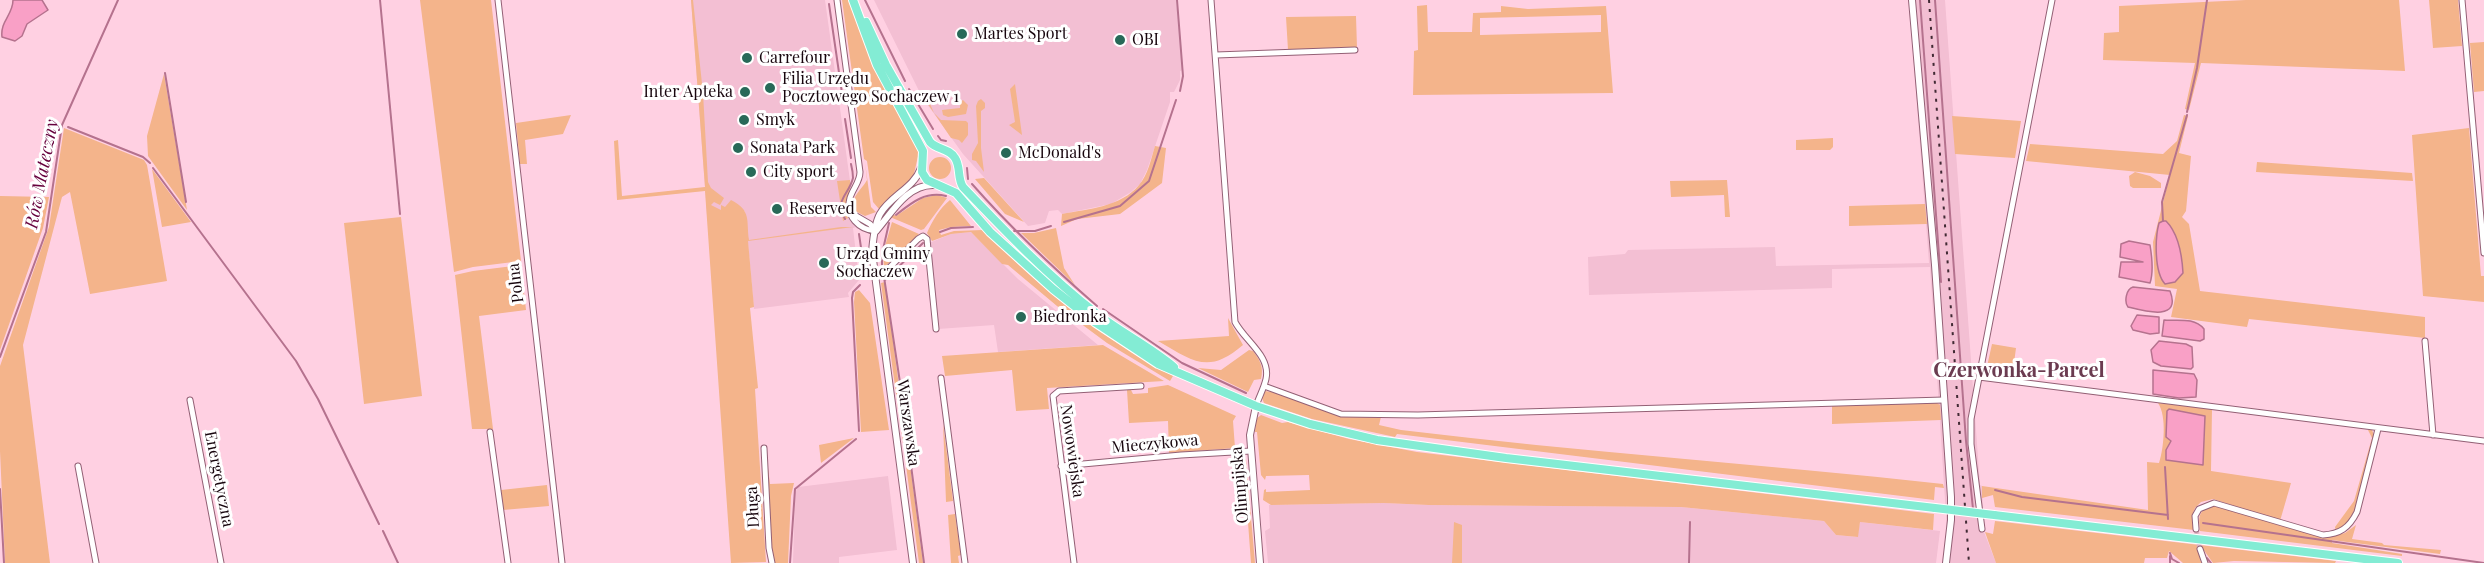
<!DOCTYPE html>
<meta charset="utf-8">
<style>
body{margin:0}
canvas{display:block;background:#ffd0e2}
</style>
<canvas width="2484" height="563"></canvas>
<script>
const g = document.querySelector('canvas').getContext('2d');
g.lineJoin = 'round';
function paint(path, color) { g.fillStyle = color; g.fill(path, 'evenodd'); }
function trace(path, color, width, dash) { g.strokeStyle = color; g.lineWidth = width; g.lineCap = dash ? 'butt' : 'round'; g.setLineDash(dash || []); g.stroke(path); }
function drawText(font, color, halo, rows, align = 'center') {
  g.font = font + ' "Playfair Display",serif'; g.lineWidth = 6; g.setLineDash([]); g.textBaseline = 'middle'; g.strokeStyle = halo; g.fillStyle = color; for (const [text, x, y, turn = 0] of rows) {
    g.save(); g.translate(x, y); g.rotate((+turn || 0) * Math.PI / 180); g.textAlign = isNaN(turn) ? turn : align; if (halo) g.strokeText(text, 0, 0); g.fillText(text, 0, 0); g.restore();
  }
}
paint(new Path2D(`
 M691,0h134l26,188 -5,11 -1,10 3,9 8,9 -3,1 6,52 -11,13 1,4 -95,12 -9,-98 -38,4z
 M874,0h302l7,70 -3,1v9l-6,12h-4v10l-23,68 -7,14 -9,8 -20,12 -49,10 -4,-4 -9,1 -4,12 -17,3 -65,-72 -41,-57z
 M1909,0h36l35,485 2,1 2,46 12,31h-47l-19,-296 -98,2v19l-243,7 -1,-38 37,-3 3,-4 147,-3 1,19 153,-3z
 M971,232l47,47 80,66 -100,7 -4,-27 -56,4 -9,-86 22,-9z
 M888,476l9,74 -58,7v6h-46l2,-70 3,-6z
 M1384,503l45,2 252,2 143,14 12,14 21,2 3,-15 80,9 -4,32h-668l-3,-32 5,-3 -1,-23z`), '#f3bfd3');
paint(new Path2D(`
 M420,0h71l30,261 -48,6 -19,5z
 M691,0h2l10,93 5,89 3,6 13,10 -4,7 -6,-3 -3,3 10,5v-5l4,2 6,-7c21,11 15,20 18,40l92,-13h12l-105,14 6,66 -4,1 8,80 -3,1 11,173 -35,1 -26,-372 -88,9 -3,-59 4,-1 4,56 83,-9z
 M842,0h7l70,152 -6,26 -34,31 -6,-7 -6,-41 -3,-2z
 M2246,0h153l6,71 -204,-8 -12,47 -4,-1 10,-46 -92,-3 1,-27 15,-1v-26z
 M2429,0h29l4,46 -29,2z
 M1427,5l1,27h44l1,-19 28,-1v-6l27,3 78,-3 7,87 -200,2 1,-44 4,-1 -1,-44zM1601,15v17l-121,3v-17z
 M1356,16l1,32 -69,2 -2,-33z
 M2484,42v49l-10,1 -4,-49z
 M164,74l23,136 -39,-54 -1,-20z
 M1015,84l7,51 -13,-10 6,-3 -5,-33z
 M924,90l10,23 7,7 25,1 2,2v12l-6,8 -3,-3 -8,-2 -32,-47z
 M981,99l4,4v5l-4,3v37l3,24 -8,-11 -4,-1v-6l6,-11 -2,-37 2,-5z
 M963,100l5,5 -2,9 -18,3 -5,-2 -1,-5 18,-2v-6z
 M571,115l-8,19 -38,6 2,24h-7l-4,-41z
 M2184,115l4,1 -9,37 12,3 -5,55 -4,6 7,7 11,67 225,26v21l-176,-19 -2,8 -76,-10 6,-28 -22,-3 -2,-44 17,-67 -144,-14 4,-17 133,10 14,-13z
 M1952,116l69,5 -6,37 -60,-4z
 M64,128l80,32 3,5 20,116 -77,13 -20,-102 -8,5 -39,148 27,218h-45l-5,-112v-85l49,-139z
 M2469,128l11,136 1,12h3v26l-61,-6 -11,-161z
 M1833,138v9l-3,3h-34v-10z
 M1155,146l11,2 -4,35 -42,31 -43,5 -16,7 1,-12c26,-5 59,-7 77,-29 9,-10 12,-26 16,-39z
 M929 168a11 11 0 1 1 22 0a11 11 0 1 1-22 0Z
 M865,162l6,45 5,5 -11,4 -10,-5c-6,-14 6,-20 12,-31z
 M2257,162l155,11 1,8 -157,-9z
 M152,169l39,53 -29,5z
 M2135,172l15,4 11,7v5h-28l-3,-2 -1,-10z
 M984,178l40,44 -19,-8 -30,-35z
 M850,180c2,14 -8,23 -2,38l-5,3 -6,-40z
 M1727,180l3,37h-5l-1,-22 -53,2 -1,-16z
 M937,195l10,3 -23,31 -3,1 -31,-13 3,-3 3,2 27,-18z
 M0,196l49,1 -6,31 -43,122z
 M950,200l21,26 -20,1 -12,3 2,5 13,-4 29,-1c57,58 118,108 190,146l-3,5 -63,-38 -50,-37 -49,-41 -6,-1 -31,-32 -20,2 -19,7 -5,-8c5,-12 13,-25 23,-33z
 M1925,204l2,20 -78,2v-20z
 M401,217l21,179 -58,8 -20,-181z
 M892,222l27,12 -19,20 -16,13 -1,-14z
 M1056,228l8,40 11,17 -54,-52h13z
 M521,265l5,45 -47,6 14,113h-21l-17,-154 18,-4z
 M885,282l19,141h-4l-19,-140z
 M859,290l11,13 19,127 -28,2 -7,-130 1,-10z
 M1228,318l15,27c-35,30 -50,16 -85,-4l71,-5z
 M1992,344l24,4 -4,30 -16,-2 -10,-5z
 M1103,345l61,36 -117,7 2,21 -33,2 -4,-41 -67,6 -3,-20z
 M1249,350l4,1c7,9 11,16 8,28l-7,1 -6,12 -50,-24 23,2z
 M1168,385l68,31 -3,5 2,27 -66,5 -1,-32 -39,2 -2,-33h4l2,4 15,-1v-5z
 M1265,391l12,2 61,23 43,1 -2,8 22,5c180,22 361,34 542,54l1,4 -9,-1 -1,13 -537,-66 -2,3 -83,-18 -48,-16 -2,-5z
 M1937,403l3,2 1,15 -109,4v-18z
 M2158,403l54,6 -1,62 80,12 -11,38 -67,-22 -12,3 -6,6 -3,8 2,14 -199,-23 -2,-12 -11,3v-12l166,24 -1,-48 12,1c5,-15 8,-47 -1,-60z
 M1261,415l21,8 6,-1 61,17 68,13 517,62 -1,16 -73,-8 -2,15 -22,-2 -12,-14 -143,-14 -252,-2 -45,-2 -113,2 -8,-5 1,-10 2,-1v3l44,-2 -1,-15 -43,1 -1,4 -4,-5 -4,-43h-2l1,-13z
 M943,423l10,78 -7,1z
 M905,427l18,136h-4l-18,-135z
 M2368,430h4l2,5 -19,74 -8,15 -11,8 -1,-5 19,-26 18,-63z
 M854,438l-33,25 -2,-18z
 M766,452l4,32 24,-1 -3,13 -3,67h-14l-3,-11z
 M1243,455l3,5 9,103h-4z
 M547,485l2,21 -46,4 -2,-20z
 M2211,505h8l106,33 20,-5 11,-8 -4,14 30,4 2,2 57,5 -1,4 -108,-14v3l70,11v2l-202,-25c-1,-13 -3,-19 11,-26z
 M955,514l6,41 -3,1 1,7h-8l-3,-48z
 M1995,521l341,40 -1,2 -101,-2 -21,2 -10,-14h-4l2,14h-18l-14,-12 -2,7h-22l-1,5h-148l-11,-31 8,2z
 M1454,522l8,3v38h-10z`), '#f4b48b');
const water = new Path2D(`
 M13,0h29l6,10 -21,14 -5,12 -7,5 -13,-4c-2,-16 11,-22 11,-37z
 M2163,221h3c13,13 16,34 17,52l-8,9 -10,2c-11,-12 -10,-46 -6,-61z
 M2129,241l21,4c2,12 4,26 0,38l-31,-6 2,-15h22l-23,-5 1,-13z
 M2133,287l37,4c12,31 -26,20 -42,16 -4,-5 -2,-18 5,-20z
 M2137,315l22,2v16l-9,1 -17,-4 -2,-4z
 M2164,320c14,1 30,-3 40,9v10l-4,2 -38,-5z
 M2159,341l27,3 6,3 1,20 -2,2 -30,-3 -8,-4 -2,-12z
 M2153,370l41,4 3,6 -1,17 -17,1 -26,-4z
 M2169,409l36,7 -2,49 -37,-5v-10l5,-9 -5,-4 1,-26z`);
paint(water, '#f9a0c6');
trace(water, '#b5728e', 1.5);
trace(new Path2D(`
 M380,0l20,214
 M865,0l40,81
 M1177,0l6,76 -3,15
 M1920,0l21,282
 M1935,0l31,441 7,68
 M829,4l14,96
 M165,73l21,129
 M909,89l24,40
 M2187,112l10,-44 10,-68
 M845,119l6,39
 M68,127l75,30 7,6
 M938,136l3,4 5,1
 M153,168l143,193 22,38 61,125
 M967,168l1,11
 M972,184c39,44 80,83 125,122
 M896,215c15,-12 29,-24 50,-19
 M845,219c-11,-20 4,-24 8,-41 0,-4 -1,-10 -2,-14
 M2163,221l-1,-19 25,-87
 M1064,222l56,-16 29,-25 27,-81
 M1014,231h21l16,-5
 M940,232l11,-4 22,-1
 M859,234l5,34
 M882,265v-11l7,-31
 M884,277l22,145
 M885,280l38,-37
 M1103,309l79,54 64,30
 M0,357l46,-125 16,-107 56,-125
 M906,428l18,135
 M859,431l-7,-133 1,-6 7,-7
 M2165,467l3,52
 M0,489l4,74
 M1995,490l27,7 146,18
 M2203,523l281,40
 M383,531l15,32
 M2170,553l2,6 7,4
 M2207,558l4,5
 M790,563l5,-74 61,-50
 M1689,563l1,-41
 M2170,563v-7`), '#b5728e', 2);
trace(new Path2D(`
 M2196,529l4,20`), '#dcb2c2', 5, [5, 2.5]);
const minor = new Path2D(`
 M498,0l64,563
 M837,0l23,172c0,10 -7,16 -10,26 -5,18 9,32 26,33
 M1211,0l24,322c10,19 36,34 31,57 -2,9 -7,18 -10,27
 M2462,0l22,253
 M1216,55l139,-5
 M851,213l19,11 6,7
 M874,273l15,-5 29,-29 5,-3 4,3 9,90
 M2425,341l8,94
 M1979,377l505,64
 M941,378l24,185
 M1264,386l77,28 77,1 526,-15
 M190,400l31,163
 M490,432l18,131
 M764,448l5,100 3,15
 M78,466l18,97
 M1061,466l120,-11 70,-4
 M1982,529l-11,-85v-25l81,-419
 M2196,529l-1,-13 4,-7 15,-6 109,32c17,-1 26,-7 34,-23l21,-83
 M2200,549l5,14
 M1074,563l-21,-167 6,-5 82,-5`);
const tertiary = new Path2D(`
 M1912,0l23,265 16,232v23l-5,43
 M876,231c15,-17 31,-47 58,-46
 M1256,406l-6,29 10,128
 M913,563l-41,-311c1,-11 2,-27 8,-38 10,-18 34,-26 41,-46`);
const primary = new Path2D(`
 M853,0l24,65 46,86 -1,21 5,8 29,13 34,39 63,57 43,34 62,41 98,42 54,18 67,16 129,18 429,50
 M866,22l20,43 44,77c7,8 19,6 25,16 6,9 2,20 8,29 43,45 85,89 134,127 25,19 53,33 77,53
 M1994,515l404,48`);
trace(minor, '#936075', 7);
trace(tertiary, '#936075', 8);
trace(primary, '#fff', 10);
trace(minor, '#fff', 5);
trace(tertiary, '#fff', 6);
trace(primary, '#83ecd4', 8);
trace(new Path2D(`
 M1929,0l40,563`), '#412a34', 2, [3, 6]);
const primaryBridge = new Path2D(`
 M1935,508l59,7`);
trace(primaryBridge, '#fff', 10, []);
trace(primaryBridge, '#83ecd4', 8);
for (const [x, y, r, color] of [
 [962,34,6,"#286958"],
 [1120,40,6,"#286958"],
 [747,58,6,"#286958"],
 [770,88,6,"#286958"],
 [745,92,6,"#286958"],
 [744,120,6,"#286958"],
 [738,148,6,"#286958"],
 [1006,153,6,"#286958"],
 [751,172,6,"#286958"],
 [777,209,6,"#286958"],
 [824,263,6,"#286958"],
 [1021,317,6,"#286958"]
]) { const dot = new Path2D(); dot.arc(x, y, r, 0, 2 * Math.PI); g.fillStyle = color; g.fill(dot); trace(dot, '#fff', 2); }
drawText('16px', '#17050d', '#fff', [
 ["Martes Sport",974,34],
 ["OBI",1132,40],
 ["Carrefour",759,58],
 ["Filia Urzędu",782,79],
 ["Pocztowego Sochaczew 1",782,97],
 ["Inter Apteka",733,92,"right"],
 ["Smyk",756,120],
 ["Sonata Park",750,148],
 ["McDonald's",1018,153],
 ["City sport",763,172],
 ["Reserved",789,209],
 ["Urząd Gminy",836,254],
 ["Sochaczew",836,272],
 ["Biedronka",1033,317]
], 'left');
drawText('16px', '#17050d', '#fff', [
 ["Polna",516,283,-97],
 ["Warszawska",908,423,82],
 ["Mieczykowa",1155,444,-5],
 ["Nowowiejska",1072,451,82],
 ["Energetyczna",219,479,79],
 ["Olimpijska",1240,485,-95],
 ["Długa",753,507,-93]
]);
drawText('italic 18px', '#66013d', '#fff', [
 ["Rów Mateczny",42,174,-79]
]);
drawText('bold 20px', '#6b3b50', '#fff', [
 ["Czerwonka-Parcel",2019,371]
]);
</script>
